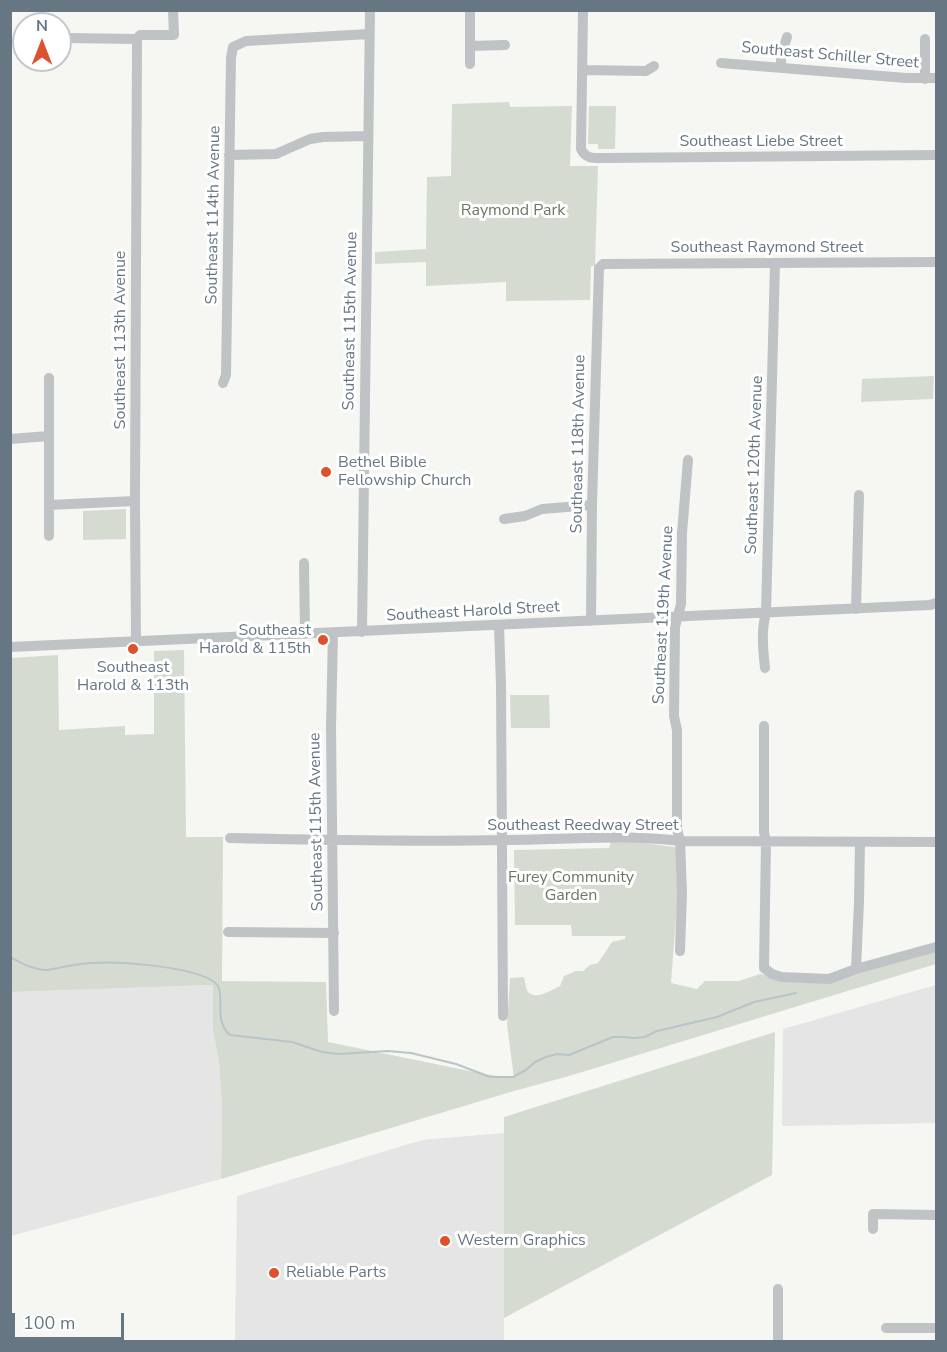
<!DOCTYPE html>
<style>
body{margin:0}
#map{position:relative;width:947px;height:1352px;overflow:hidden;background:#f6f6f3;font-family:"Nunito Sans",sans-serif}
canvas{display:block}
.frame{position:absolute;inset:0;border:12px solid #667783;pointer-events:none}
.north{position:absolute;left:12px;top:12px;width:60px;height:60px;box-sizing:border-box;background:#fff;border:2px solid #c2c9cd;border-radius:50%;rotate:0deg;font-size:16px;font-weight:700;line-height:24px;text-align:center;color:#667783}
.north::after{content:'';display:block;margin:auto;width:21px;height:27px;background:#dd512c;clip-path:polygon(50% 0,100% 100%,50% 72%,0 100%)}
.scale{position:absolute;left:12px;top:1313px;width:112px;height:27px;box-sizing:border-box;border:3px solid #667783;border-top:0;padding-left:8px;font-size:18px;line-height:21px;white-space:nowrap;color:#667783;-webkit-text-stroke:4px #fff;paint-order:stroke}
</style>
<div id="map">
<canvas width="947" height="1352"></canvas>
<div class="frame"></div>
<div class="north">N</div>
<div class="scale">100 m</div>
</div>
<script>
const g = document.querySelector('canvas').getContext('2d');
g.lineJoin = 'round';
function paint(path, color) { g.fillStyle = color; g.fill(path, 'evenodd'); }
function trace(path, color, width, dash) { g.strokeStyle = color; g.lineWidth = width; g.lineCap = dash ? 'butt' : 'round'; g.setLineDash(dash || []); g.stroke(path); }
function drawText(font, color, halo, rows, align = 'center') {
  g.font = font + ' "Nunito Sans",sans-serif'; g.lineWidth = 6; g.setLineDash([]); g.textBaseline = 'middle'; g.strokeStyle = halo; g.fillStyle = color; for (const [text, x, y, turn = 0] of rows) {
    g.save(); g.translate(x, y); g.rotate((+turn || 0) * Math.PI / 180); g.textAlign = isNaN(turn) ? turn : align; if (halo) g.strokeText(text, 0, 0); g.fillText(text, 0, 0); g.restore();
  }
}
paint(new Path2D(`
 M213,985v45l6,31 3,47 -1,71 -210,57v-244z
 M936,985v138l-154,3 1,-97z
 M504,1133v208l-269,1 2,-146 185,-56z`), '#e4e5e4');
paint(new Path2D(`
 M509,102l1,5 62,-1 -2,60h28l-3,100h-4l-1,34 -84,1v-19l-80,4v-24l-51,2v-12l51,-3 1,-72 24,-1 1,-72z
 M589,106h27l-1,43h-17v-5h-10z
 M934,376l-1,23 -72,3 1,-23z
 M126,509v30l-43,1v-29z
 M184,650l2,187h37l-1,144 104,1 2,60 156,32 30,4 -7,-53 3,-47 14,-1c1,4 2,12 4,15 8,9 24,-3 32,-6l4,-10 12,-5h7l7,-6 8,-2 14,-21 13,-3v-3h-53l-1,-11h-56l-1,-75 95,-2 2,-6h25l38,5 3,2v56l-6,78 26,6 8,-8h34l21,-7 40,9 136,-33v14l-367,112 -55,15 -293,88 1,-71 -3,-47 -6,-31v-45l-202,7v-334l47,-3 1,75 66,-4v9l29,-1v-83z
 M510,695h39l1,33h-39z
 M775,1032l-3,143 -268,143v-201z`), '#d6dbd2');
trace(new Path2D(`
 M10,957c12,6 21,12 35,13 5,0 12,-2 18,-3 9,-2 18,-3 27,-4 28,-2 99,3 123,18 16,10 -2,38 17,54l62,7 30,10 17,2 49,-3 23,2 45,11 34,13h23l13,-7 9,-8 11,-5 11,-3 12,1 44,-18h11l10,1 11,-1 12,-6 60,-14 37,-15 42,-9`), '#b8c4c8', 2);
trace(new Path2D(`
 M583,10l-2,139c5,11 15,9 25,9l330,-3
 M66,38l71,1 3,-4h34l-1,-25
 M925,39v40
 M470,46l35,-1
 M721,63l185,15h30
 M470,64v-54
 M781,67v-11l6,-19
 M583,70l63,1 8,-5
 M229,155l47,-1 34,-15 13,-2 45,-1
 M49,378v158
 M223,383l3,-8 5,-317 2,-11 13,-6 123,-7
 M10,439l39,-3
 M49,505l86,-4
 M504,519l21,-3 17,-7 50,-4
 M304,563l1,71
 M856,609l3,-114
 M591,621l1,-116 7,-237 4,-4 333,-2
 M499,625l2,60 2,331
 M362,632l8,-622
 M333,633l-2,94 3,284
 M136,642l-1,-141 2,-462
 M10,647l920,-42 6,-2
 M765,668c-2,-18 -4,-38 1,-55l9,-350
 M764,726v106l2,10 -2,126 8,6 9,3 48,2 27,-10 80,-22
 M230,838c91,2 182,4 273,2 59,0 119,-6 177,1l256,1
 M228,932l106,1
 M680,951l2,-58 -2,-52 -3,-12v-99l-3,-14 1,-89 6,-23 1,-71 6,-73
 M856,969l3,-68 1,-59
 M873,1229v-15l63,1
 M886,1328h50
 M778,1342v-53`), '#bfc3c6', 10);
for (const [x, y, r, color] of [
 [326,472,6,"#dd512c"],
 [323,640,6,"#dd512c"],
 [133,649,6,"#dd512c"],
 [445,1241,6,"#dd512c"],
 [274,1273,6,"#dd512c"]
]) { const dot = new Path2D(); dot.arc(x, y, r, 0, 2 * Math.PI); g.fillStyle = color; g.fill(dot); trace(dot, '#fff', 2); }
drawText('16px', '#667783', '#fff', [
 ["Southeast Schiller Street",830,56,5],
 ["Southeast Liebe Street",761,142],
 ["Southeast 114th Avenue",214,215,-89],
 ["Southeast Raymond Street",767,248],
 ["Southeast 115th Avenue",351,321,-89],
 ["Southeast 113th Avenue",121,340,-90],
 ["Southeast 118th Avenue",579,444,-89],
 ["Southeast 120th Avenue",755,465,-88],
 ["Southeast Harold Street",473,612,-3],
 ["Southeast 119th Avenue",664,615,-87],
 ["Southeast 115th Avenue",317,822,-91],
 ["Southeast Reedway Street",583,826]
]);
drawText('16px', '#6a7a65', '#fff', [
 ["Raymond Park",513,211],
 ["Furey Community",571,878],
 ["Garden",571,896]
]);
drawText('16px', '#667783', '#fff', [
 ["Bethel Bible",338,463],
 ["Fellowship Church",338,481],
 ["Southeast",311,631,"right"],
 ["Harold & 115th",311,649,"right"],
 ["Southeast",133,668,"center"],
 ["Harold & 113th",133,686,"center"],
 ["Western Graphics",457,1241],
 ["Reliable Parts",286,1273]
], 'left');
</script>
